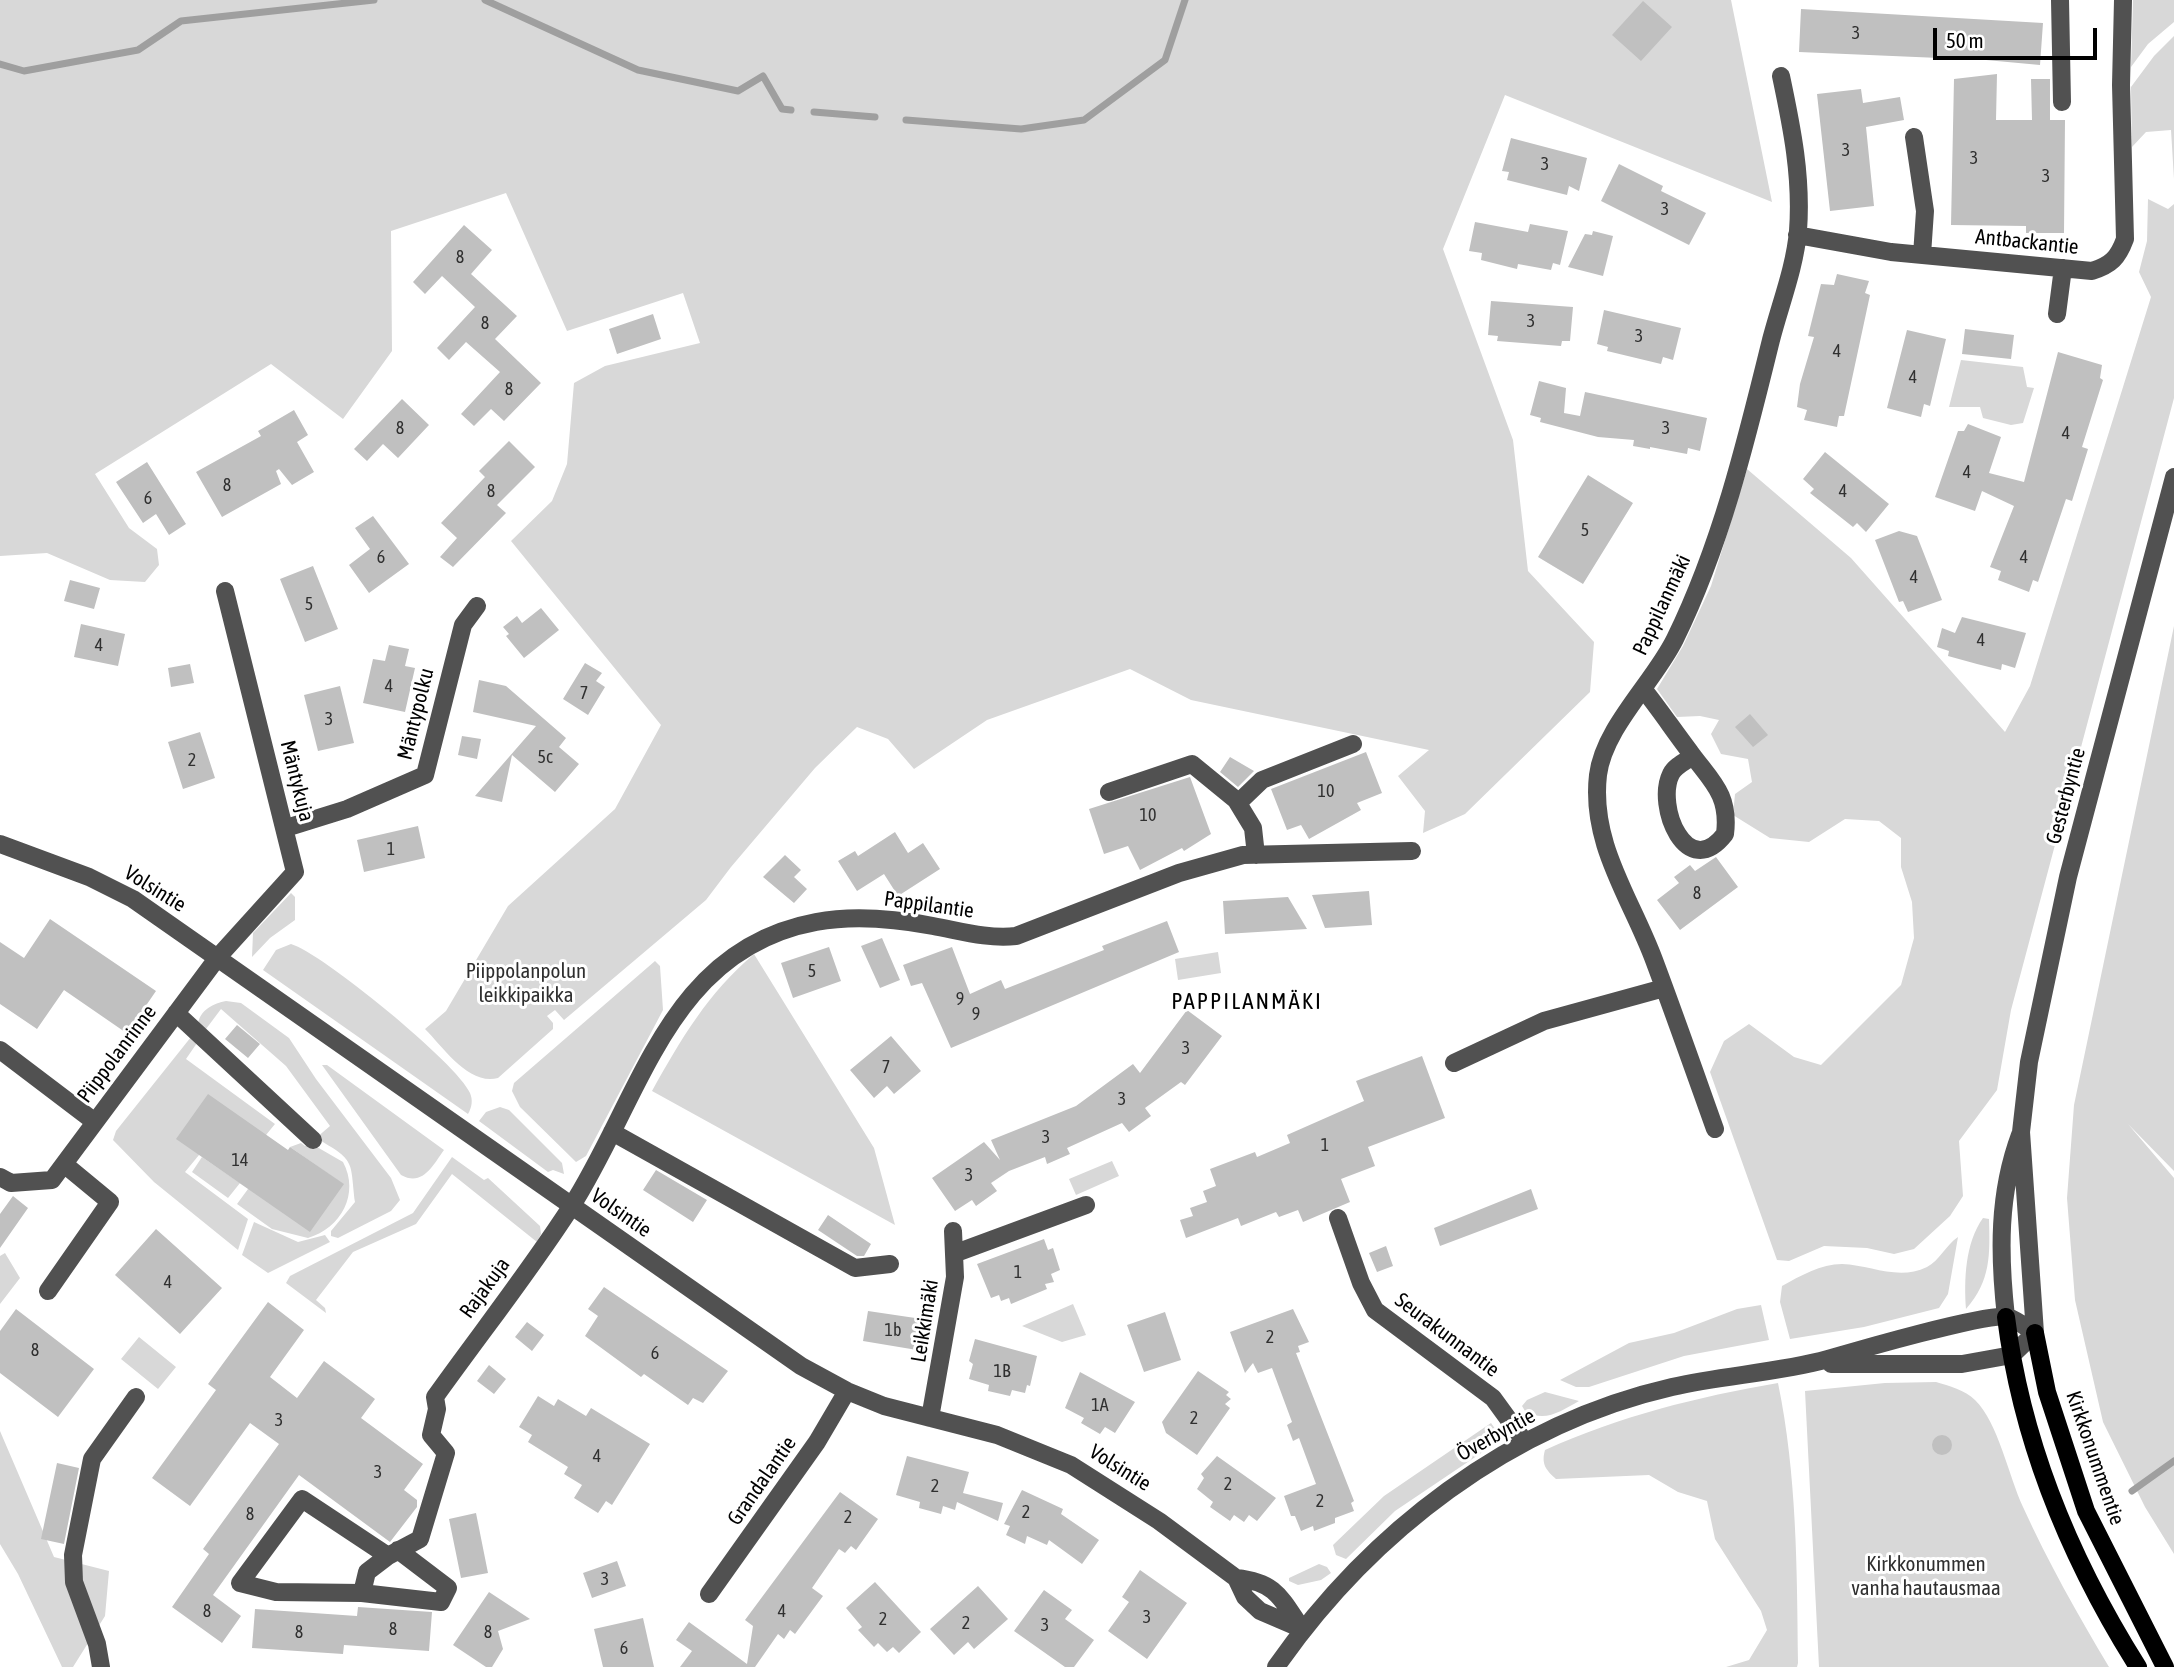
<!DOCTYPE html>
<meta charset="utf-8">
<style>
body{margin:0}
#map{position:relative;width:2174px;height:1667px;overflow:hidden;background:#fff;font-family:"Asap Condensed",sans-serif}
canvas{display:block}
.scale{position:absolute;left:1933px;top:28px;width:164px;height:32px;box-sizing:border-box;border:4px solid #000;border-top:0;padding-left:9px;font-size:21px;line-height:24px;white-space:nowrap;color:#000;-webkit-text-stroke:5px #fff;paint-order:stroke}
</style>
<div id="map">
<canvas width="2174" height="1667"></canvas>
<div class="scale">50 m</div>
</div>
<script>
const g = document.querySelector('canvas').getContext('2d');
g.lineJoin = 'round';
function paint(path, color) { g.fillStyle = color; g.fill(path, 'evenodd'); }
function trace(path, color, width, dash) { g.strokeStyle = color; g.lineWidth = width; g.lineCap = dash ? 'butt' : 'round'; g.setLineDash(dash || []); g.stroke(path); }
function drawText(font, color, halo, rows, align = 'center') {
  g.font = font + ' "Asap Condensed",sans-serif'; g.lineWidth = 6; g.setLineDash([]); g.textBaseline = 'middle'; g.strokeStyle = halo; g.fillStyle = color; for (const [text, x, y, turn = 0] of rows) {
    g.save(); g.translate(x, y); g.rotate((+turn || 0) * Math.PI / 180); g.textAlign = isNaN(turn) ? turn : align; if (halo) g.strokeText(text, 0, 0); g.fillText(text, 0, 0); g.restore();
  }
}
paint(new Path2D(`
 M0,0h1731l41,202 -267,-107 -62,154 70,191 15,131 66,71 -4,50 -125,122 -42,19 2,-22 -27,-35 31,-26 -238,-50 -61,-31 -143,51 -73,49 -26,-30 -31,-12 -42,41 -84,99 -25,33 -142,120 -9,-10 -8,6 6,7v6l-55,49c-29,8 -55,-31 -73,-49l21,-18 62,-105 107,-97 46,-84 -150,-184 41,-40 15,-37 7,-81 31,-17 95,-23 -17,-50 -116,38 -61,-138 -115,38 1,120 -49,68 -72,-55 -176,110 34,54 28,21 2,16 -14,17 -35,-2 -63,-27 -47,3z
 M2133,0h41v22l-26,22 -17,23z
 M2174,36v143l-3,-49 -25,2 -14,15 -1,-60 23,-31z
 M2148,199l20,10 6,-5v194l-163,612 -14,80 -38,51 4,55 -13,20 -36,33 -20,5 -27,-6 -43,-2 -35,15 -12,-1 -67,-188 14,-31 25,-17 45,33 27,8 80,-80 13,-47 -2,-36 -11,-35v-29l-22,-17 -34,-2 -36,23 -39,-4 -37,-23 2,-21 17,-12 -4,-23 -27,-5 -10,-20 8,-14 -19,-4 -23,1 -20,-28 26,-43 28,-60 36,-117 104,89 154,174 25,-46 121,-389 -12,-25 8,-31z
 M1961,360l62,7 4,20 7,1 -11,35 -12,2 -28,-7 -3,-11h-31z
 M2174,626v545l-46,-47 46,54v376l-29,-47 -42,-85 -28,-122 -8,-102 7,-93z
 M291,893l4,4v23l-25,18 -18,19 1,-24z
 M291,944c31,9 167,120 179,149 3,7 2,14 -2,21l-205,-144 13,-20z
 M1218,952l3,21 -43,7 -3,-21z
 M754,954l120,194 21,77 -243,-134c29,-52 56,-98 102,-137z
 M655,961l5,5 3,44 -77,146 -10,6 -56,-55 -8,-16 2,-8z
 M226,1001l15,2 48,35 27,41 75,99 9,22 -9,11 -53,27 -7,-2v-5l24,-29c-5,-42 1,-41 -39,-64l14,-12 -44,-60 -65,-57 -15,20 -8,-5c2,-14 16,-21 28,-23z
 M191,1037l6,6 -11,16 89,65 -9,11 -67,20 -14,17 63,47 -10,31 -84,-68 -41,-42 3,-9z
 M322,1065h5l117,85c-11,15 -21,37 -43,25z
 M500,1107l9,3 53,53 2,11 -11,-4 -5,2 -69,-51 7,-9z
 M301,1143l4,3 5,-3 33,19c17,32 -2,66 -35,76l-36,-9 -35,-25 11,-15 95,-5 -53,-37z
 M202,1157l38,26 -12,15 -36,-26z
 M452,1157l32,23 4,-2 52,48 1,8 -4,8 -85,-68 -36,50 -63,28 -37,48 9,8 1,5 -40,-30 4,-7 123,-63z
 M1112,1161l7,15 -43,19 -7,-16z
 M1983,1218l6,1c1,35 2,62 -23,90 -2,-29 -1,-66 17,-91z
 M254,1222l44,20 27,-7 5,7 -62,31 -26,-18z
 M1958,1237l-10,57 -9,14 -75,19 -74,12 -10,-37 2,-16c18,-10 39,-22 60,-22 29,1 56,17 85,3 12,-6 19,-22 31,-30z
 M5,1253l15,25 -20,26v-48z
 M1073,1304l13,31 -24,7 -40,-16z
 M1761,1305l8,35 -85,16 -95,31h-13l-16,-7 69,-37 45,-10 63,-24z
 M139,1337l37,30 -18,22 -37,-30z
 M1936,1382c13,4 29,8 39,18 23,22 34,77 48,107 25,55 55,108 86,160h-290l-14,-276 80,-8z
 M1778,1383c19,92 19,186 20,280l-1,4h-71l23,-7 18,-30 -6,-19 -46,-72 -8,-38 -29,-9 -29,-17 -93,4c-10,-9 -15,-15 -11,-29 75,-34 152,-53 233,-67z
 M1545,1392l34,9c-18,10 -34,22 -54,10l-3,-5 5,-6z
 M1491,1423l7,10 -2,10 -101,68 -49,48 -10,-4 -3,-10 51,-49z
 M0,1431l54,126 55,14 -4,45 -32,51h-11l-44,-93 -18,-30z
 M1319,1564l8,3 4,6 -10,7 -23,5 -9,-4v-3z`), '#d8d8d8');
trace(new Path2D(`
 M485,0l153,70 100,21 25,-15 19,33 9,1
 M0,64l24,7 114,-21 43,-29 193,-21
 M814,112l61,5
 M906,120l115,9 63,-9 81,-60 20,-60
 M2132,1491l42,-30`), '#9f9f9f', 7);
paint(new Path2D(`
 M1643,1l29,26 -31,34 -29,-26z
 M1801,9l242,14 -3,42 -54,-5 -187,-8z
 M1997,74l-1,46h36l-1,-41h19v41h15l-1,113h-38v-7l-75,-1 3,-146z
 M1861,89l2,14 37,-6 4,23 -38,7 8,79 -44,5 -13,-117z
 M1511,138l76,20 -8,33 -10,-5 -2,9 -60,-15 2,-8 -7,-1z
 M1619,164l44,22 -2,5 45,22 -17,32 -88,-44z
 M1475,222l53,10 2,-8 38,7 -8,34 -7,-2 -2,7 -33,-6 -1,5 -36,-9 1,-7 -13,-2z
 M464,225l28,25 -21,24 46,42 -22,23 46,44 -37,38 -13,-12 -17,17 -13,-12 39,-42 -34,-30 -17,18 -12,-12 38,-41 -33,-31 -17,18 -12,-12z
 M1593,231l20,5 -10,40 -35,-9 17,-33 7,1z
 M1837,274l32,7 -4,12 5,2 -26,121h-5l-2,11 -33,-7 3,-10 -10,-3 3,-23 14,-47 -6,-1 13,-52 13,1z
 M1491,301l82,6 -3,34h-8l-1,5 -64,-5 1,-5 -10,-1z
 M1604,310l77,18 -8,32 -10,-3 -2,7 -54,-13 1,-4 -11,-3z
 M653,314l8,25 -44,15 -8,-25z
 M1965,329l49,6 -3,24 -49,-5z
 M1907,330l39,9 -16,67 -6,-2 -3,13 -34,-9z
 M2058,352l44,13 -2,13 3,2 -21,67 6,2 -16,52 -6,-2 -28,83 -5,-2 -4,12 -31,-12 3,-9 -11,-4 24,-61 -32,-15 -7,20 -40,-14 23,-66h6l4,-7 33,13 -12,36 35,9z
 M1539,381l27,7 -2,25 16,3 5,-24 122,26 -7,33 -12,-3 -1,6 -37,-7v2l-17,-3 1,-6 -36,-3 -58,-15 1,-4 -11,-3z
 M402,399l27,26 -31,33 -15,-14 -16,17 -13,-12z
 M294,410l14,25 -11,7 17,30 -22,13 -13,-16 -3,2 5,13 -59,33 -26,-45 65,-36 -3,-5z
 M509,441l26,26 -38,38 9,8 -53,54 -13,-10 17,-19 -16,-15 44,-46 -6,-6z
 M1825,452l64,52 -23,28 -9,-9 -4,4 -43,-34 4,-4 -11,-10z
 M147,462l39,62 -17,11 -13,-21 -13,9 -27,-41z
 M1588,475l45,28 -50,81 -45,-27z
 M373,516l36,48 -40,29 -20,-28 21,-16 -15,-21z
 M1899,531l18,5 25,64 -34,12 -5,-11 -4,1 -24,-62z
 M313,566l25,63 -33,13 -25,-63z
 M70,580l30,8 -6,21 -30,-8z
 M541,608l18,22 -35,28 -18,-22 3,-2 -6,-7 14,-11 5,7z
 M1962,617l64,16 -11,35 -13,-4 -1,6 -24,-6 -29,-8 1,-5 -12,-4 5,-19 13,5z
 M81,624l44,10 -7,32 -44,-9z
 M389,645l20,4 -4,17 10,2 -10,44 -42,-9 10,-44 12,2z
 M585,663l17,10 -6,8 9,6 -17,28 -25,-16z
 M190,664l4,19 -23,4 -3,-19z
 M479,680l27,6 60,52 -7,9 20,17 -24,28 -43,-37 -10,47 -27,-6 61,-70 -63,-14z
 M340,686l14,57 -36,8 -14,-56z
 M1750,714l18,21 -15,12 -18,-20z
 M200,732l15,46 -32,11 -15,-47z
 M462,736l19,3 -4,20 -19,-4z
 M1366,752l16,41 -25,10 4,7 -52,29 -8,-14 -14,5 -16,-41z
 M1230,757l24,14 -16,16 -18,-15z
 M1190,777l21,57 -27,17 -2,-3 -42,22 -12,-24 -24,8 -15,-45z
 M418,826l7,32 -61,14 -7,-32z
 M895,832l13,21 15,-10 17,26 -42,27 -14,-22 -27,17 -19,-30 17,-10 3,5z
 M785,855l16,15 -7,7 13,12 -13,14 -31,-26z
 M1716,857l22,30 -58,43 -23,-30 22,-17 -5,-6 16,-12 5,6z
 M1369,891l3,34 -47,3 -13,-33z
 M1288,897l19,32 -82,5 -2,-33z
 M50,919l106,72 -11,16 11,9 -18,25 -74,-51 -27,39 -37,-25v-62l24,16z
 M1167,921l12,31 -228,96 -29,-65 -11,3 -8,-21 49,-18 18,47 31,-14 4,9 99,-39 -2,-4z
 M882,938l18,42 -20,8 -19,-42z
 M829,947l12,34 -48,17 -12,-35z
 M1187,1010l35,26 -37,49 -4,-3 -36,26 6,8 -22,16 -7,-9 -55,25 3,6 -23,10 -2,-7 -36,14 -18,12 6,8 -21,15 -4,-6 -17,11 -23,-33 52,-36 16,18 -9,-20 85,-34 57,-42 7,9z
 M237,1025l23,19 -12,14 -23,-19z
 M891,1036l30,35 -27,23 -7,-8 -13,12 -24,-28z
 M1422,1056l23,62 -77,29 7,19 -34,13 9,23 -47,20 -5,-12 -19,7 -3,-5 -35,14 -3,-8 -52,20 -6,-18 13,-4 -3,-8 17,-6 -4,-11 13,-5 -6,-17 45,-17 2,5 33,-14 -3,-8 77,-34 -8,-20z
 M208,1094l80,56 2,-3 54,37 -34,48 -134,-93z
 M656,1170l51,30 -14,22 -50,-32z
 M1531,1189l7,20 -98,37 -6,-18z
 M13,1196l15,12 -28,40v-34z
 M828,1215l43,29 -7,12h-7l-39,-26z
 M156,1229l66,59 -42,46 -65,-59z
 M1044,1239l4,11 5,-2 7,22 -9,4 3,8 -9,2 2,5 -36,15 -2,-6 -8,3 -2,-6 -8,3 -14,-34z
 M1386,1246l7,20 -16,6 -8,-19z
 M604,1287l124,84 -25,32 -10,-5 -5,7 -44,-31 -3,3 -56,-41 13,-20 -10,-7z
 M268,1302l36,28 -34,47 27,21 27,-37 51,38 -14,19 62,46 -19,26 13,10v7l-27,35 -91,-67 -86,120 28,21 -19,27 -50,-36 37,-53 -6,-5 76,-105 -29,-21 -60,83 -38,-28 64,-88 -8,-6z
 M16,1309l78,60 -36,48 -58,-44v-42z
 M1293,1309l16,33 -11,4 2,6 -4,1 58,148 -3,2 3,8 -19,7v5l-21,8 -1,-5 -12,5 -6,-15h-4l-7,-20 32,-12 -17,-46 -6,3 -6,-16 5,-3 -20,-54 -14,5 -5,-10 -8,10 -15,-41z
 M868,1311l54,8 -5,31 -54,-9z
 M1165,1312l16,48 -37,12 -17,-47z
 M527,1322l17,13 -12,16 -17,-14z
 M975,1339l62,17 -7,30 -3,-1 -2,8 -13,-3 -2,6 -22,-5 1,-6 -20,-6 4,-15 -4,-3z
 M489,1365l17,14 -12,15 -17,-13z
 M1198,1371l31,21 -3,3 5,4 -6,5 5,4 -33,47 -31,-22 -4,-11z
 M1080,1372l55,30 -20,31 -10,-6 -5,7 -19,-11 3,-5 -19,-10z
 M538,1396l16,10 4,-7 28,17 5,-8 59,36 -38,61 -6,-4 -8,12 -24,-15 8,-13 -18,-11 4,-7 -40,-25 4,-7 -13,-8z
 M1932 1445a10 10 0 1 1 20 0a10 10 0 1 1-20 0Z
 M907,1456l62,16 -6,21 40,10 -5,18 -41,-19 -2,8 -12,-4 -2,8 -22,-6 1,-6 -24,-7z
 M1217,1456l59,42 -19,23 -8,-6 -5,7 -10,-7 -4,6 -20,-14 3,-5 -16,-13 7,-11 -3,-4z
 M57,1463l22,5 -15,76 -23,-5z
 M1022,1490l41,19 -2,5 38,26 -17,24 -33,-24 -2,5 -20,-9 -2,8 -19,-9 4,-9 -6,-2z
 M840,1492l38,27 -22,31 -5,-4 -6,7 -6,-4 -27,39 11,8 -28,38 -5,-4 -6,9 -6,-5 -23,33h-75l12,-16 -16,-11 13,-18 58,42 6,-38 -8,-6z
 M476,1513l12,60 -27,5 -12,-59z
 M617,1561l9,25 -34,12 -9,-25z
 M1140,1570l47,33 -40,56 -39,-28 21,-29 -7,-5z
 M875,1582l46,50 -22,21 -6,-6 -6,5 -9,-9 -4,4 -16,-17 4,-3 -16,-19z
 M978,1586l30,33 -34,30 -6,-7 -14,13 -24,-26z
 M1044,1590l28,20 -7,9 29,21 -20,27h-9l-51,-36z
 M489,1592l41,27 -32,12 5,18 -11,18h-6l-33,-22z
 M358,1607l74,5 -3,39 -85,-6 -1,9 -91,-6 3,-39 102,7z
 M643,1618l11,49h-51l-9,-38z`), '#c0c0c0');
trace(new Path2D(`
 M2060,0l2,102
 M1914,137l11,74 -3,44
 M1797,235l94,17 201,19c19,-6 26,-13 33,-32l-4,-154 2,-85
 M2057,314l6,-46
 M1644,690c16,20 30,41 46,62 21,29 40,42 35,82 -38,49 -70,-28 -54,-60 4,-8 15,-13 22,-18
 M1109,792l83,-28 44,36 17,28 3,27
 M1238,803l24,-23 91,-36
 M286,828l61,-19 78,-34 38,-150 14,-19
 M0,844l89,33 44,22 668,467 46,25 37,15 113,29 74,30 88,56 77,57 9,19 15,14 42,18
 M176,1013l137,127
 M0,1050l95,72
 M1454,1063l90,-42 120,-33
 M1715,1129c-20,-56 -40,-113 -61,-169 -23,-62 -64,-116 -56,-185 6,-48 56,-93 77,-136 46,-94 71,-197 96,-299 9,-35 24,-73 27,-109 4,-54 -6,-103 -17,-155
 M612,1132l243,136 35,-4
 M0,1177l11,6 41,-3 166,-223 77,-85 -70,-281
 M1338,1218l23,65 14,27 118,88 32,44
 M956,1253l130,-48
 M48,1291l62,-89 -46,-38
 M2006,1317c-7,-63 -8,-123 14,-182
 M2035,1333l-14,-201 8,-70 39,-185 106,-400
 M1831,1364h131l50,-9 23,-22
 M930,1418l25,-141 -2,-46
 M388,1556l-86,-57 -62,84 36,9 86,1 5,-21 21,-16 32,-17 26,-86 -15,-18 6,-26 -2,-12c45,-63 94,-125 136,-190 70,-109 97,-258 245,-285 38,-7 80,-3 117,4 28,5 54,13 83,10l163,-63 64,-18 169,-4
 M1236,1578c40,4 45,20 66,51
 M362,1593l79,9 7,-14 -50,-38
 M709,1594l108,-152 30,-51
 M101,1667l-4,-23 -23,-62 -1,-27 19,-96 44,-62
 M1276,1667c94,-135 234,-243 396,-280 52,-12 105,-14 156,-28 27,-8 161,-47 180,-42 9,3 19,11 27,16`), '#515151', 18);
trace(new Path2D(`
 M2006,1317c16,127 64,242 132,350
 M2035,1333l12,59 39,119 79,156`), '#000', 18);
drawText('18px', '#303030', null, [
 ["3",1856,33],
 ["3",1846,150],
 ["3",1974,158],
 ["3",1545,164],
 ["3",2046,176],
 ["3",1665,209],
 ["8",460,257],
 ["3",1531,321],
 ["8",485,323],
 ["3",1639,336],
 ["4",1837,351],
 ["4",1913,377],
 ["8",509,389],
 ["8",400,428],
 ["3",1666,428],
 ["4",2066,433],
 ["4",1967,472],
 ["8",227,485],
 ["8",491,491],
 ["4",1843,491],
 ["6",148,498],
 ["5",1585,530],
 ["6",381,557],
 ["4",2024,557],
 ["4",1914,577],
 ["5",309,604],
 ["4",1981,640],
 ["4",99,645],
 ["4",389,686],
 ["7",584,693],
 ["3",329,719],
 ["5c",545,757],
 ["2",192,760],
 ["10",1326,791],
 ["10",1148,815],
 ["1",391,849],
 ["8",1697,893],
 ["5",812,971],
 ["9",960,999],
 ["9",976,1014],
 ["3",1186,1048],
 ["7",886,1067],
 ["3",1122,1099],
 ["3",1046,1137],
 ["1",1325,1145],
 ["14",240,1160],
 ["3",969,1175],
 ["1",1018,1272],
 ["4",168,1282],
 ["1b",893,1330],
 ["2",1270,1337],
 ["8",35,1350],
 ["6",655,1353],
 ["1B",1002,1371],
 ["1A",1100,1405],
 ["2",1194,1418],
 ["3",279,1420],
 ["4",597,1456],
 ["3",378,1472],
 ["2",1228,1484],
 ["2",935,1486],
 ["2",1320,1501],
 ["2",1026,1512],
 ["8",250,1514],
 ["2",848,1517],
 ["3",605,1579],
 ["8",207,1611],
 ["4",782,1611],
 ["3",1147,1617],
 ["2",883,1619],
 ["2",966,1623],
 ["3",1045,1625],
 ["8",393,1629],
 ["8",299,1632],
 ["8",488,1632],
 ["6",624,1648]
]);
drawText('21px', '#000', '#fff', [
 ["Antbackantie",2027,242,6],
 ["Pappilanmäki",1662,605,-65],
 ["Mäntypolku",416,714,-76],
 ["Mäntykuja",297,781,76],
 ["Gesterbyntie",2066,796,-75],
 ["Volsintie",155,889,32],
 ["Pappilantie",929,905,8],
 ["Piippolanrinne",117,1054,-53],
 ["Volsintie",621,1213,35],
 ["Rajakuja",485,1288,-54],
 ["Leikkimäki",925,1321,-81],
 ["Seurakunnantie",1447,1335,37],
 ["Överbyntie",1496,1435,-29],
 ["Kirkkonummentie",2095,1458,71],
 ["Volsintie",1120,1468,32],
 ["Grandalantie",762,1481,-55]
]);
drawText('21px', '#2f2f2f', '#fff', [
 ["Piippolanpolun",526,971],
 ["leikkipaikka",526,995],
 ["Kirkkonummen",1926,1564],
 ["vanha hautausmaa",1926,1588]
]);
g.letterSpacing = '2px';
drawText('23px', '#000', '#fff', [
 ["PAPPILANMÄKI",1247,1002]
]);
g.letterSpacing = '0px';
</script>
